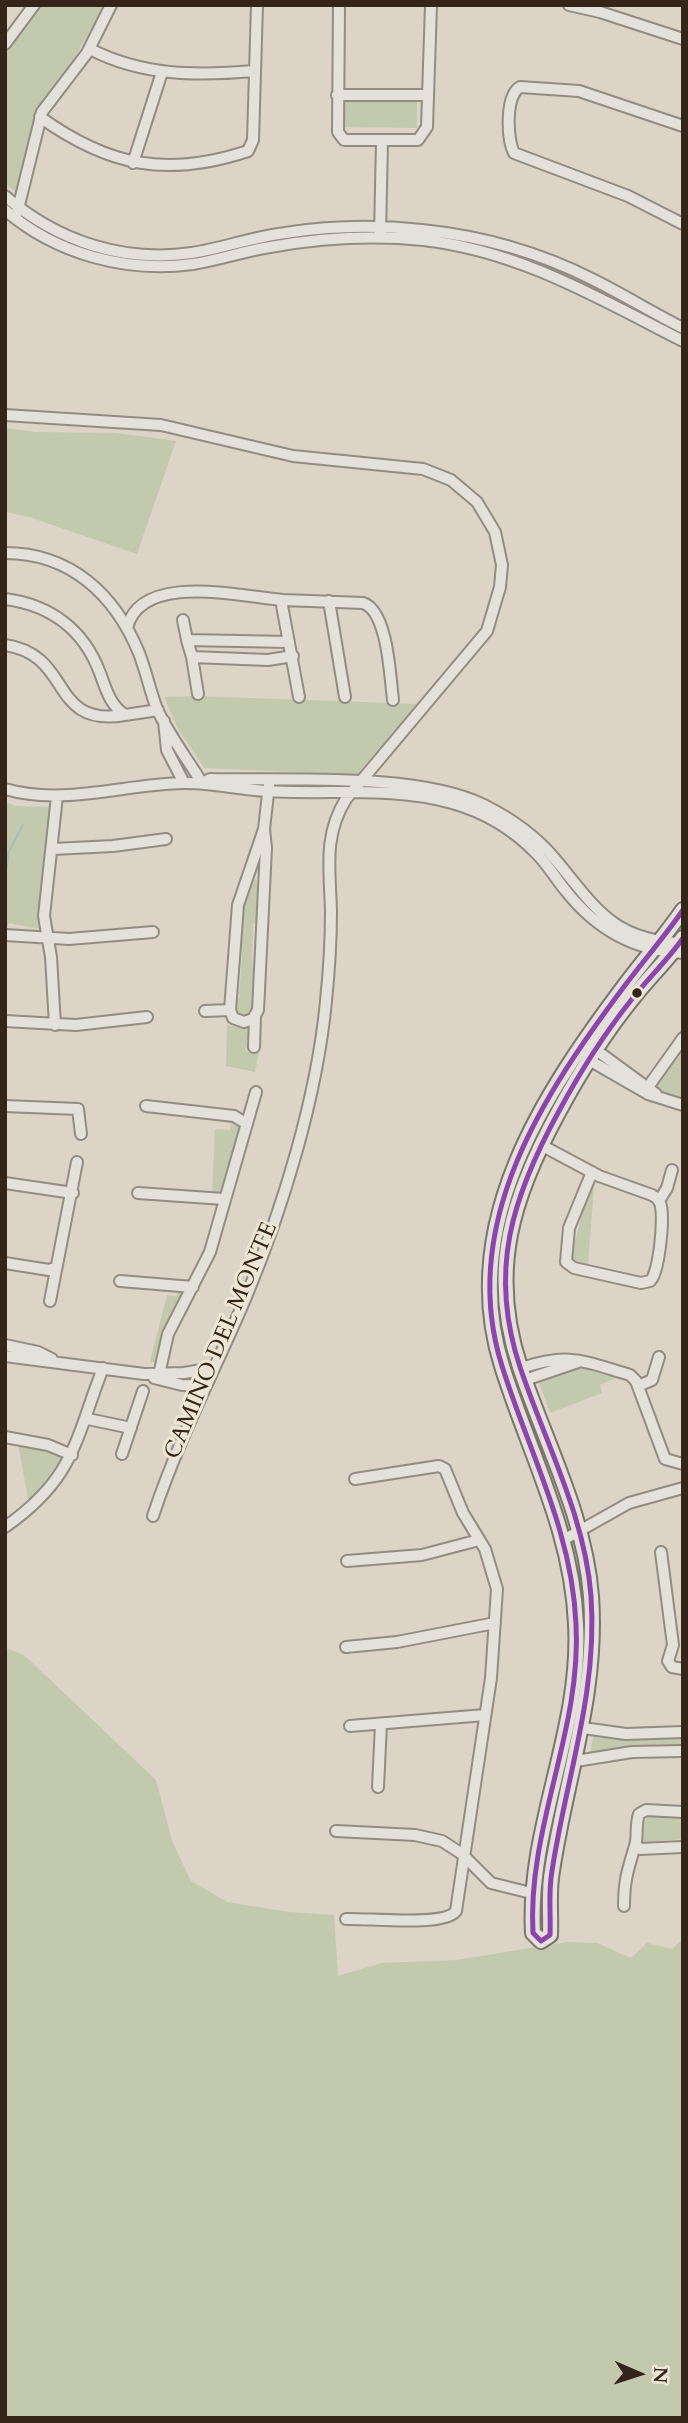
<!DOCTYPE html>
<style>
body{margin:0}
#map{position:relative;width:688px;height:2423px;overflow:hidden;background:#dbd4c7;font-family:Cardo,serif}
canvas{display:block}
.frame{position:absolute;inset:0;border:7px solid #342419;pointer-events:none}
.north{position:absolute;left:604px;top:2339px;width:70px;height:70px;-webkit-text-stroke:5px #ede6d5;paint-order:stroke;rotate:93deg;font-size:19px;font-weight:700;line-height:28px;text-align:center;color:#342419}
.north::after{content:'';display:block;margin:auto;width:24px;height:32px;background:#342419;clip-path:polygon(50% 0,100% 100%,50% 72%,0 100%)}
</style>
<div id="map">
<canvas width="688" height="2423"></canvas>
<div class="frame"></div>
<div class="north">N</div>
</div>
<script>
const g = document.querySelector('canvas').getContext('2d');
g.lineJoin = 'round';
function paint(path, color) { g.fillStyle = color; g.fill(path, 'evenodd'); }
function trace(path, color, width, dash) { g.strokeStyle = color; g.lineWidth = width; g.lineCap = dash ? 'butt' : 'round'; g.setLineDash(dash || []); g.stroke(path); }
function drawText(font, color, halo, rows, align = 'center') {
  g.font = font + ' Cardo,serif'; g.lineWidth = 6; g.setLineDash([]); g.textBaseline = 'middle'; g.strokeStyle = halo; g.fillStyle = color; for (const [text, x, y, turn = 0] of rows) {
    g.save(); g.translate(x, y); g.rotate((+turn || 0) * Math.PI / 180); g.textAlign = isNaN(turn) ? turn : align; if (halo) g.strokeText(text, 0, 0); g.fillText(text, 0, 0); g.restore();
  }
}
paint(new Path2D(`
 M41,5h64l-33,57 -33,44 -24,85 -10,-7v-131z
 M345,95h72v33l-72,-1z
 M5,428l31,4 81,1 59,8 -39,113 -108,-37 -24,-5z
 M196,696l221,8 -61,71 -152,-7 -27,-41 -13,-30z
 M5,802l11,4 36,1 -10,64 -3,58 -30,-6 -4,8z
 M251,879l6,1v42l-4,2 -1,39 5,4 -4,42 -7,10 -7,-1 -5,-16 5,-4 3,-44 -3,-4 3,-39z
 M227,1025l22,4 -3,23h13l-4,20 -29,-6z
 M683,1045v56l-29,-11z
 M231,1124l11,4 -21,66h-9l3,-65 15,1z
 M590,1185l4,2 -6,78 -17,-3 -2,-12 4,-2z
 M179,1290l6,1 -12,19 -18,52h-5l17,-67 9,1z
 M579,1367l36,11 -15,7 2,8 -52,20 -11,-31z
 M18,1443l42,11 3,7 -34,43z
 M5,1648l19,7 132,125 16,61 19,40 36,21 62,10 45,3 4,61 44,-13 75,-3 110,-18 30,1 34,15 16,-15 25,6 11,-10v479h-678z
 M594,1733l89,3v9l-43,1 -50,9z
 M649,1814l34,2v23l-40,4 -3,-8z`), '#c3c9ac');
trace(new Path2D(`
 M5,877l4,-26 14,-26`), '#abc0bd', 2.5);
const street = new Path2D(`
 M339,5l-1,127 6,8h74l9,-13 4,-122
 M569,5l31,7 83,27
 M5,44l29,-39
 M90,49c52,27 107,27 164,22
 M337,95h91
 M40,117c68,49 127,61 208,34l5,-11 4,-135
 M683,126l-104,-35 -59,-4c-15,9 -13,52 -6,66l114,43 55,28
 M133,163l29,-91
 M5,196c52,45 118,67 187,57 31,-5 61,-16 93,-20 45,-7 91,-8 137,-3 59,6 119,23 172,50 30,15 59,33 89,48
 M5,210c51,44 121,63 188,54 26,-4 51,-13 77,-17 51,-9 102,-12 153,-7 97,11 175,58 260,101
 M17,213l25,-101 45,-59 24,-48
 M380,234l2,-92
 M5,415l156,10 132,31 130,13 28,11 26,22 18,30 7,33 -2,22 -13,44 -141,168c-23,37 -16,71 -15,112 0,30 -2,61 -5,90 -9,96 -43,207 -80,296 -31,73 -68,143 -93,219
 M5,553c66,0 110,42 134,100 7,18 11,38 18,56 12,26 31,51 45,74
 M5,599c46,6 79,31 95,74 6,16 10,32 25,42 -77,13 -51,-60 -120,-70
 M281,600l18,97
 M329,601l16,96
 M183,620l4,20
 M127,628c14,-57 116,-31 156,-28 27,1 54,2 80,3 25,8 27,74 30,97
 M289,642l-102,-2 5,17 76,3 25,-4
 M192,657l6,37
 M125,715l33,-5
 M164,721l3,29 17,33
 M202,783l8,-4c76,2 207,-7 274,26 26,13 52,31 71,54 41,49 57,81 127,84
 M5,789c59,17 119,-5 179,-6 24,-1 57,7 83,8 61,4 126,-5 185,12 32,9 62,27 85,51 11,11 19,25 29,37 30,38 69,60 117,62
 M264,829l2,19 -8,162 -5,9 -9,3 -11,-4 -3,-8 8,-105 26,-76 5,-44
 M53,849l60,-3 53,-7
 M5,935l64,4 84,-7
 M205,1011l25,-1
 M5,1021l71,4 71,-8
 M55,1025l-4,-68 -7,-41 13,-120
 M254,1047l1,-30
 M596,1050l60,44
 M589,1060l59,34 35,11
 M640,1087h8l35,-49
 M5,1106l73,3 3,25
 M146,1106l88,10 13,8
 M541,1145l58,31 53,19c5,3 6,4 8,8 5,12 -1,72 -10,78l-9,2 -67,-15 -8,-6 3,-34 23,-56
 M5,1183l68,10
 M138,1193l86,6
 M659,1201l8,-13 5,-18
 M5,1263l44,7 6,-2
 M120,1281l73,6
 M50,1301l27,-139
 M5,1345l33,7 14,7
 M5,1356l139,18 40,-1 30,-5
 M521,1368c49,-16 61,-7 109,7l6,6 29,78 18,5
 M154,1378l28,7 24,1
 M158,1379l10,-45 42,-82 46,-160
 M525,1380l53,-18
 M638,1386l14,-6 7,-23
 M88,1419l43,9
 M5,1437l43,8 24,10
 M122,1454l21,-63
 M5,1527c70,-49 70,-87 98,-159
 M565,1539l64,-36 54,-15
 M661,1552l12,93 -5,16 4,6 11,2
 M347,1561l75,-6 57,-15
 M346,1647l51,-5 98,-19
 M350,1726l135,-11
 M583,1728l43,6 57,-2
 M576,1761l56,-9 51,-1
 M378,1787l3,-63
 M336,1831l79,4 27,6 20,13 29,29 40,10
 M636,1845l4,4 43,-2
 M624,1906c0,-26 4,-37 11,-60 3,-8 0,-20 4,-32l7,-4 37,2
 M346,1919c22,-1 99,8 110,-8l35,-233 6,-89 -12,-40 -22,-36 -18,-44 -6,-3 -84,13`);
const secondary = new Path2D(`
 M683,910c-18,26 -38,49 -57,74 -82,109 -169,240 -124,382 27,87 70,164 74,258 6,106 -49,203 -43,309l8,8 9,-6c1,-22 -2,-43 2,-64 14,-93 46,-179 39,-275 -6,-80 -46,-154 -71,-229 -32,-96 -8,-170 39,-256 21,-39 45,-77 73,-112 16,-21 36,-39 51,-61`);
trace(street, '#928c83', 14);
trace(secondary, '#7a746c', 18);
trace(street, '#e4e1da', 10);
trace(secondary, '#e4e1da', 14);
trace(new Path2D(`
 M683,910c-18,26 -38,49 -57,74 -82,109 -169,240 -124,382 27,87 70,164 74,258 6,106 -49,203 -43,309l8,8 9,-6c1,-22 -2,-43 2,-64 14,-93 46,-179 39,-275 -6,-80 -46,-154 -71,-229 -32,-96 -8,-170 39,-256 21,-39 45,-77 73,-112 16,-21 36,-39 51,-61`), '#8e44ad', 5);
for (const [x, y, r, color] of [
 [637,993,6,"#342419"]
]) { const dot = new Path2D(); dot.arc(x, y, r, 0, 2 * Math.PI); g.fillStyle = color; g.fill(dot); trace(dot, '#ede6d5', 2.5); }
drawText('23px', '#342419', '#ede6d5', [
 ["CAMINO DEL MONTE",222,1341,-67]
]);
</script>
